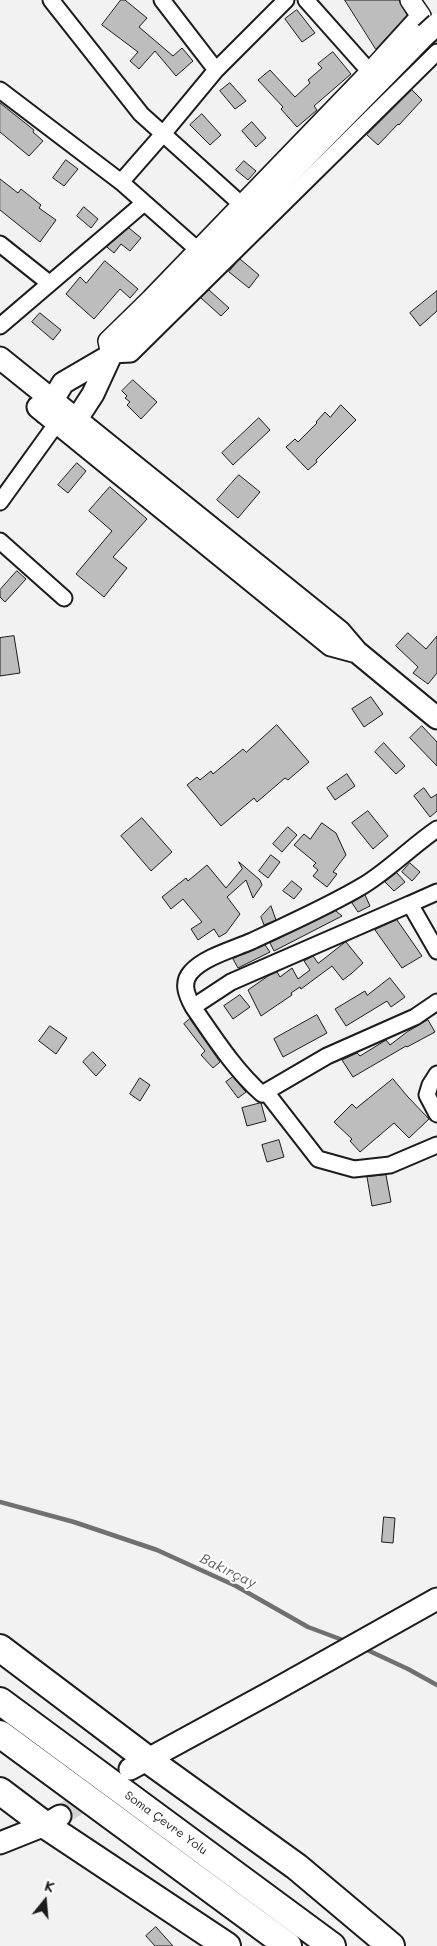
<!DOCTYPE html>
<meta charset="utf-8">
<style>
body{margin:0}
#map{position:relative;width:437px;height:1946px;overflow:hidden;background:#f2f2f2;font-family:Mali,sans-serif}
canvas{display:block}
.north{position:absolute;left:20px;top:1876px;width:50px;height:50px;-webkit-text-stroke:4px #fff;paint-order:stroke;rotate:17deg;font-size:14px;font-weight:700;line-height:20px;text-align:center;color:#1c1c1c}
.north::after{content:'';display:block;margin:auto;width:18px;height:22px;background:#1c1c1c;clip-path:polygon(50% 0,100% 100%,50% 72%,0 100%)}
</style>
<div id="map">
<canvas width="437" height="1946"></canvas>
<div class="north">K</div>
</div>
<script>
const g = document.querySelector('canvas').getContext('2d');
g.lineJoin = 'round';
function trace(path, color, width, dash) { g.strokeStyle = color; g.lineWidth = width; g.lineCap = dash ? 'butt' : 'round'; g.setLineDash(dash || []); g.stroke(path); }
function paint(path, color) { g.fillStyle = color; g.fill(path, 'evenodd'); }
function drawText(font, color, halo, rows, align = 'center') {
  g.font = font + ' Mali,sans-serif'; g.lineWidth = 4; g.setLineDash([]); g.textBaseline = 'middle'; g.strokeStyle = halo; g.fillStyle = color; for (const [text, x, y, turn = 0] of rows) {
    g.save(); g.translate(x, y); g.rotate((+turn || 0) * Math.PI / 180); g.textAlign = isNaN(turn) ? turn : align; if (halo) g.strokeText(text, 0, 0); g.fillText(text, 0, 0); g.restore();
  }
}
trace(new Path2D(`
 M0,1502l74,20 83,28 79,36 72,41 40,15
 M363,1648l45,21 29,16`), '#707070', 4.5);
const building = new Path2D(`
 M121,0h4l22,18 -8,9 34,29 9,-8 11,13 -17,15 -21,-25 -16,18 -9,-8 8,-9 -36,-27z
 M345,0h54l8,15 -31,34z
 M297,10l18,23 -13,9 -17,-23z
 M333,52l18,22 -37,32 3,4 -20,17 -16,-18 2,-2 -25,-27 12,-10 25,27 15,-14 -2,-3 14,-12 -4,-4z
 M230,83l16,18 -11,8 -15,-18z
 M412,90l10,10 -23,25 -1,-1 -20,21 -11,-10z
 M0,103l34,27 -1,2 10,9 -14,15 -29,-24z
 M202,114l19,21 -11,10 -20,-20z
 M252,122l14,16 -10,9 -14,-16z
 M66,160l12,9 -14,17 -11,-8z
 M244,161l12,10 -8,9 -12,-10z
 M0,179l18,14 3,-4 20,16 -2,3 17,12 -16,22 -40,-32z
 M84,207l14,12 -7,9 -14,-12z
 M129,228l12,10 -11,13 -9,-7 -7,9 -7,-6z
 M240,259l19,16 -10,13 -20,-16z
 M105,261l33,28 -8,9 -10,-9 -26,30 -28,-25 14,-17 6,6z
 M209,290l20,18 -8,8 -20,-18z
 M437,291v20l-17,15 -10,-13z
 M40,313l21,17 -8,10 -21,-18z
 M133,380l24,22 -16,17 -14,-14 3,-3 -5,-4 2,-2 -5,-5z
 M341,405l15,15 -40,40 1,2 -9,8 -22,-23 9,-8 3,3 19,-19 -1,-1 9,-10 5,5z
 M259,418l11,12 -37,35 -11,-12z
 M77,463l9,8 -18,22 -10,-8z
 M239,475l21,17 -22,26 -21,-18z
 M110,487l37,32 -34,38 14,11 -23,29 -28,-23 36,-43 -23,-20z
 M17,571l9,8 -21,23 -5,-5v-7z
 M408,633l18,16 11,-13v37l-9,11 -15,-11 5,-6 -22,-21z
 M14,636l6,37 -20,3v-38z
 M371,697l12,17 -19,13 -12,-18z
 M277,725l32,37 -21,18 -3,-2 -28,24 -3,-4 -33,28 -34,-41 10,-8 3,3 11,-9 2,3 30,-25 3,3z
 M422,726l15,16v24l-27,-28z
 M384,743l21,23 -9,8 -21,-22z
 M347,774l8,12 -20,14 -8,-12z
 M424,788l7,10 6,-4v17l-7,6 -16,-21z
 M368,811l20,25 -15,13 -21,-26z
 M142,818l30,34 -21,19 -30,-35z
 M322,823l14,10 10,22 -13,17 4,2 -10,13 -14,-11 5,-6 -5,-4 3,-3 -22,-18 10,-11 6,5z
 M288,827l9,8 -15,17 -9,-8z
 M271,855l9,7 -12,16 -9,-7z
 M239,862l21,18 2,5 -9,13 -7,-18 -19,17 13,17 -14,19 -7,4 -5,-8 -16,11 -7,-11 11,-7 -19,-23 -12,10 -9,-12 24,-19 2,3 19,-16 19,23 16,-19z
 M410,863l10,9 -8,9 -10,-9z
 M397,873l8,9 -11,9 -9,-9z
 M292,881l10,8 -8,10 -11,-8z
 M365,895l5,11 -12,6 -6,-9z
 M271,906l5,14 -12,5 -3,-8z
 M336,911l6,5 -68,35 -4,-8z
 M397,920l25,36 -20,12 -27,-38z
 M346,942l17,21 -11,10 -9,7 -11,-14 -31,23 -1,-2 -9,6 1,2 -31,21 -13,-26 20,-14 9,-4 3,5 12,-9 6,11 12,-9 -6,-9 9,-5 5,7z
 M265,945l5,7 -32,16 -5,-9z
 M390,978l15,19 -14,10 -4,-6 -41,25 -11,-17 30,-18 2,4z
 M240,995l10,12 -17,12 -9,-13z
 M317,1015l10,18 -44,24 -9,-18z
 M190,1019l30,43 -7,6 -12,-13 4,-4 -21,-27z
 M428,1020l7,12 -28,15 -1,-1 -53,31 -11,-17 15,-7 3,3 26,-16 4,5 17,-13z
 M50,1026l17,12 -11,16 -17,-13z
 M93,1052l13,13 -10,11 -13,-14z
 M233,1077l13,15 -8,6 -12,-16z
 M140,1078l10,7 -10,16 -10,-7z
 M393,1079l15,18 21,22 -20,19 -15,-15 -34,29 -10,-11 2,-2 -18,-17 18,-18 4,4z
 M261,1103l5,18 -19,5 -5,-18z
 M279,1140l5,17 -17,5 -5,-17z
 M386,1175l5,27 -19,4 -5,-29z
 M384,1517l11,1 -2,25 -11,-1z
 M156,1927l17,19h-18l-9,-10z`);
paint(building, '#bdbdbd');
trace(building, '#1c1c1c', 1);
trace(new Path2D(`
 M60,1816l39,-26`), '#d2d2d2', 21, [21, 11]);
const minor = new Path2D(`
 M51,0l90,114 101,91
 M162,0l54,70
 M306,0l64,72
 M0,90l121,92 77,68
 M121,182l42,-48 53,-64 70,-70
 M0,244l49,39
 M0,326l144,-123
 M111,355l20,-1 306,-302
 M0,502l57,-79
 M0,541l64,57
 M437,892l-27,12 27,47
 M410,904l-179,78 -38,25c21,30 41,62 69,87l65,-38 88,-39 22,-15
 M193,1007c-6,-11 -12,-24 -2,-35 13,-15 43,-23 61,-31 38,-18 77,-35 112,-56 26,-16 48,-39 73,-56
 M437,1074l-7,11 -3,10 10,19
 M266,1092l52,67 36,10 36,-4 47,-20`);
const tertiary = new Path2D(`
 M111,355l-3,-14 43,-42 219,-227 51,-56 -11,-16`);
const secondary = new Path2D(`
 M0,358l340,274 17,20 80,66
 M38,407l293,238 26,7
 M45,413l18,-30 48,-28 315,-321
 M69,431l24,-37 18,-39
 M130,1769l143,-78 164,-92
 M0,1843l45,-18 15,-9`);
const trunk = new Path2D(`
 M0,1648l147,111 150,108 94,79
 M0,1701l332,245
 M0,1734l288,212
 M0,1791l45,34 182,121`);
trace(minor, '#1c1c1c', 19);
trace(tertiary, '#1c1c1c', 22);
trace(secondary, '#1c1c1c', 25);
trace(trunk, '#1c1c1c', 30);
trace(minor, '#fff', 15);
trace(tertiary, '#fff', 19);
trace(secondary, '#fff', 21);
trace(trunk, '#fff', 26);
const secondaryBridge = new Path2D(`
 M426,34l11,-10`);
trace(secondaryBridge, '#1c1c1c', 25, []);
trace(secondaryBridge, '#fff', 21);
drawText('12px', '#1c1c1c', '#fff', [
 ["Soma Çevre Yolu",166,1823,36]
]);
drawText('italic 14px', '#5b5b5b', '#fff', [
 ["Bakırçay",228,1571,26]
]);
</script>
